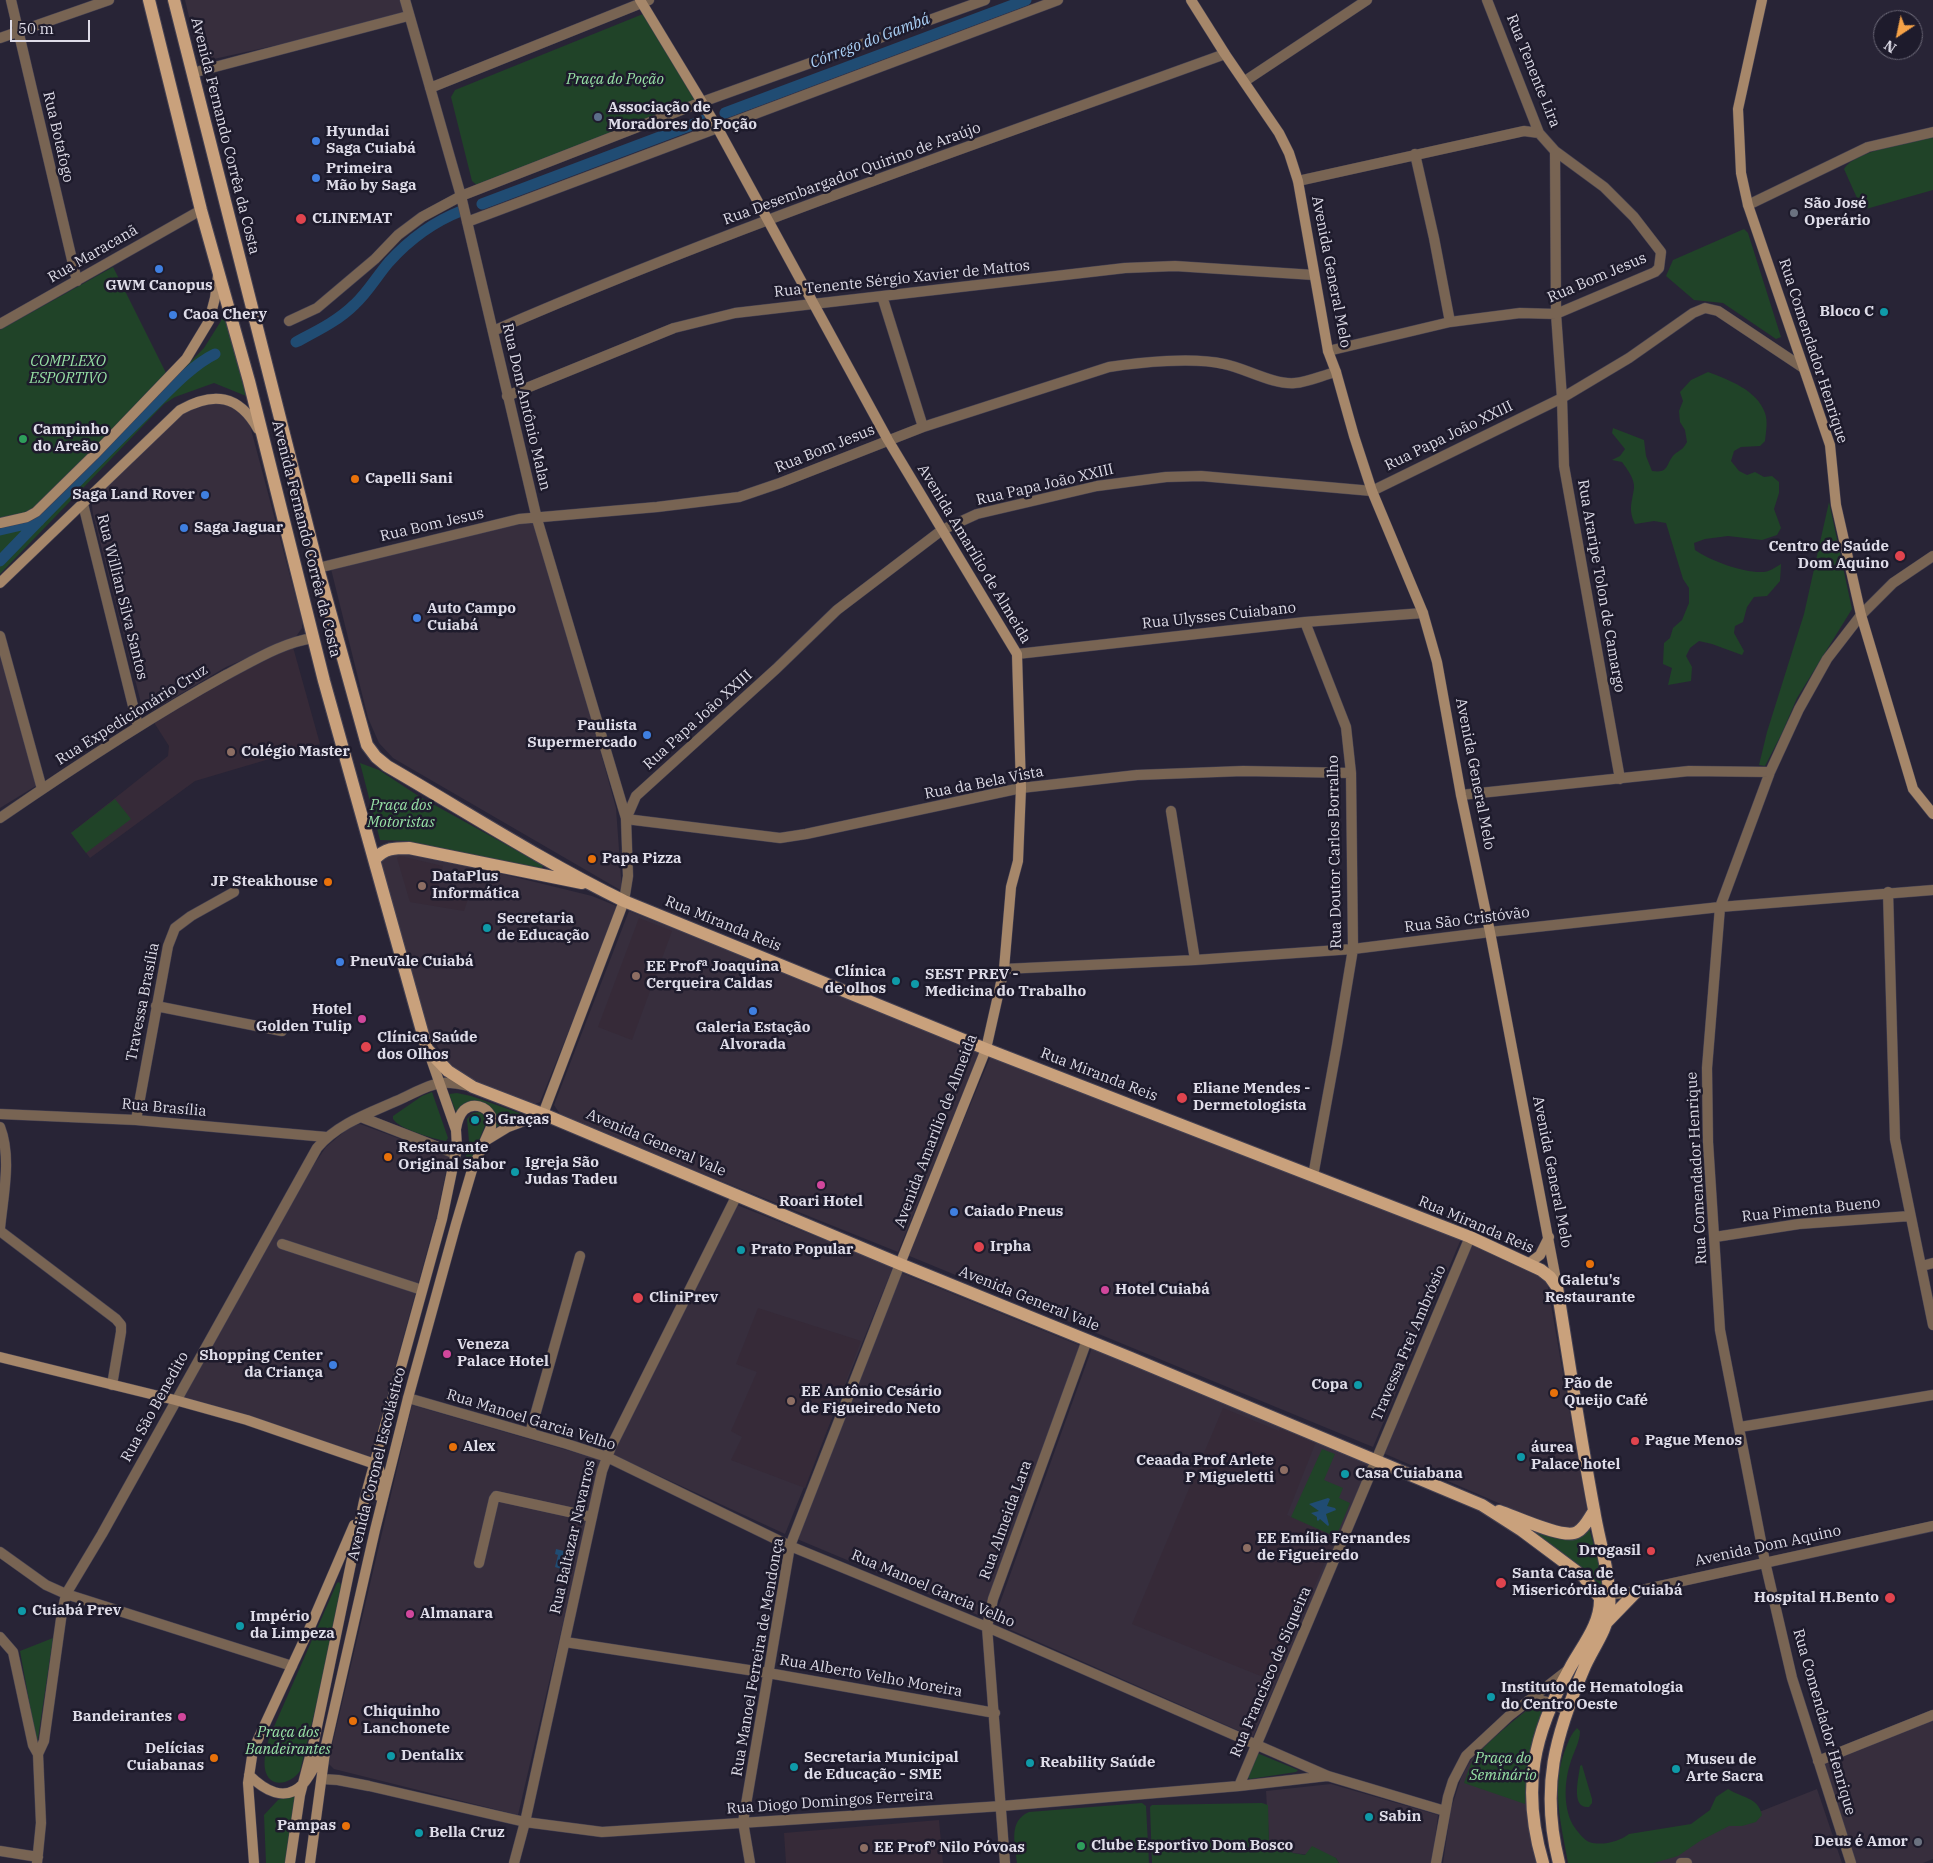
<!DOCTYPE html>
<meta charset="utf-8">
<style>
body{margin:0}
#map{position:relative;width:1933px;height:1863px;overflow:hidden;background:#282436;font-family:"IBM Plex Serif",serif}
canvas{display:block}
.north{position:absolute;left:1873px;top:10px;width:50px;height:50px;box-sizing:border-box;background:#1e1b2c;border:1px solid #6b6877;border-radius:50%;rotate:214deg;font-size:14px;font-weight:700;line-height:20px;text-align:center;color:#dedce8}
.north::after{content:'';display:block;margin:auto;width:18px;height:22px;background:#f6a247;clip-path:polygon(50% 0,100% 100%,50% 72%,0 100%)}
.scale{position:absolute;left:10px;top:20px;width:80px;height:22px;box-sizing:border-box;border:2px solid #dedce8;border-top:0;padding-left:6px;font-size:15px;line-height:18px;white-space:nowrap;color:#dedce8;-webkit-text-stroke:4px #1e1b2c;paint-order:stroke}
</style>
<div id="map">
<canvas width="1933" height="1863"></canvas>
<div class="north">N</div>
<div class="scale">50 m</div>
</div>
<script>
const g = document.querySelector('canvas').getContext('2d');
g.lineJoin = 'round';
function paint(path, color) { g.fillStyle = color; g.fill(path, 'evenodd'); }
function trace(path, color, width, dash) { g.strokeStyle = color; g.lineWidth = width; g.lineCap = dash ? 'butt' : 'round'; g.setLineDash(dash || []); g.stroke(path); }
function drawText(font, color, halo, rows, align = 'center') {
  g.font = font + ' "IBM Plex Serif",serif'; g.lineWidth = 5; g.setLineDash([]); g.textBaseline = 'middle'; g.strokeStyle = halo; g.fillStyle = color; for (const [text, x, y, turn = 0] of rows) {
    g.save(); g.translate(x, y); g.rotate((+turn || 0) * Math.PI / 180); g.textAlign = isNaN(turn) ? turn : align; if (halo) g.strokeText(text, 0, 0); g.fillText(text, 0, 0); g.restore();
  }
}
paint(new Path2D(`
 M185,0h220l5,16 -210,46z
 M223,403l16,7 9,8 54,203v7l-7,10 -69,29 -74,44 -7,1 -3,-5 -49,-193 -2,-16 92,-91z
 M536,517l80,291 6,83 -229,-133 -14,-15 -11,-25 -37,-149z
 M0,641l39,143 -39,24z
 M385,851l44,5 163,40 27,11 -79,195 -5,2 -60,-22 -26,-19 -23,-33 -46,-171z
 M629,911l352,139 -83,202 -336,-135 -8,-12z
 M992,1053l469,186 -88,208 -466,-192z
 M360,1124l89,33 -12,58 -67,243 -186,-61 118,-215 24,-35 25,-21z
 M737,1205l156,62 -108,267 -173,-80z
 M1471,1242l75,34 41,236 -7,12 -10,6h-9l-178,-77z
 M897,1271l184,75 -96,272 -188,-79z
 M1092,1348l278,116 -117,273 -260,-115z
 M412,1405l189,55 -83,355 -184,-46 -6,-6z
 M1535,1703l11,3 -17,64 11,93h-97l8,-54 10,-31 13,-24z
 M1933,1719v140l-10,4h-71l-28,-104z
 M1331,1784l107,31 -6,48h-93l-3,-5 -43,-5 -24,-12 -3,-50z
 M1817,1789l25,74h-211z`), '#372e3d');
paint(new Path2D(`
 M293,647l27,97 -125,37 -105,77 -19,-25 97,-77 1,-10 -16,-25 104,-59z
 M400,856l43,10 -5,23 31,7 -5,15 -54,-9 -13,-44z
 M639,918l33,13 -40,109 -34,-13z
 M758,1308l103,33 -56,147 -74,-28 11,-23 -11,-6 26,-59 -21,-8z
 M1223,1408l56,23 3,-6 35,14 -30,76 49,22 -63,144 -141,-57z
 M939,1820l4,43h-157l-2,-30z`), '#362a38');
paint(new Path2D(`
 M643,14l4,1 49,85 -217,87 -7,-6 -21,-84 4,-7z
 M1933,137v53l-67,19 -5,-2 -17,-38c10,-18 69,-28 89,-32z
 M1744,229l4,4 33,104 -5,2 -53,-36 -29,-3 -28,-24 7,-16z
 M113,267l53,106 -130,138 -36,11v-192z
 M226,301l25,97 -37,-15 -39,14 -11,7 -164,170v-10c46,-47 91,-94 137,-140 24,-23 48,-54 79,-66l-2,-8 -8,4 -46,42 -122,123 -38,10v-2l39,-11 4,-4 161,-164 17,-27z
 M1708,372c21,8 49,18 57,41 3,8 1,19 0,28l-5,5 -19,1 -7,4 -3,10 8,10 8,4 8,-3 9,5 8,-1 7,6v11l-5,16 7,19 -4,7 -15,5 -34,-4 -23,3 -11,4 1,7c16,11 48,23 68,22 6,0 13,-5 18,-8l-1,17 -13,15 -13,1 -7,10 -4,15 -8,4 -1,7 10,18 -2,4 -30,-11 -13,-3 -9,7 -4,8 6,11 -1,14 -23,4 4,-17 -9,-4 1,-21 6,-5 3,-10 9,-8 7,-17v-15l-6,-9 -17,-56 -12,-2 -19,3c-7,-15 -3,-21 -1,-36 1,-9 -7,-19 -12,-26l-10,-2 8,-4 5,-7 -13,-16 1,-5 31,12 2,16 6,15c19,3 13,-9 24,-18 6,-4 7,-4 11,-11l-2,-12 -5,-8 -1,-11 4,-10 -3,-9 11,-12z
 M1829,502l23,107 -55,89 -15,35 -17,33 -6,-1 8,-33 37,-118z
 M32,524v2l-32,31v-25z
 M360,763l19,7 41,27 123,68 -1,4 -135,-28 -27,-1z
 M115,799l16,20 -45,34 -15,-20z
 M432,1092l16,46 -2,3c-12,-2 -47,-12 -53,-22v-3l29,-20z
 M457,1093l14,3 54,19 -31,13c5,-14 -2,-25 -17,-27l-20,13 -8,-20z
 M480,1112l5,4 1,7 -16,39 -5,-2 4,-19 -2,-22 6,-6z
 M1322,1449l13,5 -11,26 19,8 -4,10 11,5 -14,34 -45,-20z
 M1589,1528l15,54v3l-2,1 -71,-56 28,6z
 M339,1582l2,3 -18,93 -23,93c-9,13 -31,19 -35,-2 -2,-10 2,-22 4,-31l68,-155z
 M53,1638l-16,107 -17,-94z
 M1539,1704l5,5 -17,78 -2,17 -61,-21c3,-8 5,-16 9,-23 6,-10 56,-55 66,-56z
 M1577,1728l3,3c0,11 -7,22 -10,33 -6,19 -7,47 5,64 4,5 8,11 14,14 12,4 30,0 40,-8l62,-10 19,-14 6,-13 12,-8c14,9 30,8 34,26l-6,7 -14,4h-13l-29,15 -22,15 -24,7h-86c-7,-41 -18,-78 -1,-118 3,-7 5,-12 10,-17z
 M1257,1753l41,17 -2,2 -46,7 -3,-2z
 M1582,1765l10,34v4l-3,4c-19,2 -10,-30 -9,-41z
 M298,1792l-10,71h-22l-2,-48 14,-15z
 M1142,1803l4,3 3,57h-132c-2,-19 -9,-42 12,-51z
 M1262,1803l6,2 1,36 24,12 12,2 7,-9 24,12 3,5h-187l-2,-56 2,-2z`), '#204328');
paint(new Path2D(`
 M1328,1498l2,1 -3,7 8,2 1,2 -10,4 3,11 -1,1 -8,-7 -2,2 -1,-1v-3l-6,-4 8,-2 -10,-7z
 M556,1549l8,2 -1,5 3,1 -1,6h3l-4,19 -6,-1 3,-12 -6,-2 3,-12 -3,-1z`), '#204c73');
trace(new Path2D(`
 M725,113l301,-113
 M482,204l223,-84
 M296,342c21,-11 42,-21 59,-38 13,-12 22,-28 34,-42 20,-22 44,-40 72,-51
 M0,530l39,-9
 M0,561c47,-49 94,-97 143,-145 20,-19 47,-50 72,-62`), '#204c73', 11);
const street = new Path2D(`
 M11,0l66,281
 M405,0l56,196 76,323 89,299
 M0,38l109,-38
 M192,73l216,-57
 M1245,81l122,-81
 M430,88l219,-88
 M1555,151l1,163 6,84 2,68 56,313
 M1415,154l19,84 16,84
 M1298,181l226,-50 15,2
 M1748,205l120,-58 65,-15
 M467,222l591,-222
 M882,296l41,131
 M289,321l28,-13 58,-49 23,-24 24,-18 39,-21 241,-94 283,-102
 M0,324l201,-114
 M493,331c239,-104 487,-188 732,-277
 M1328,351l122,-29 70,-9 36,1 99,-42 4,-4 2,-16 -27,-35 -30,-30 -49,-36 -16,-18 -52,-133
 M507,396l167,-68 61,-15 390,-45 50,-2 139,9
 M83,504l55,222
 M318,568l201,-49 138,-12 82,-10 41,-14 143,-56 186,-60c32,-5 84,-10 115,-3 21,4 49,21 71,19 13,-1 28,-8 41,-11
 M1305,622l41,105 5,46 2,176 -16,96 -24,131
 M0,636l42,153
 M1017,654l288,-32 118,-9
 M1461,795l228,-24 81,1
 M1171,811l24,149
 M0,818c74,-51 148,-100 226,-143 27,-14 57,-33 88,-37
 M626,819l154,19 26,-4 215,-46 116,-13 106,-4 108,2
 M1888,892l7,247 38,186
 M624,901l4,-25 -2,-57 10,-23 140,-127 61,-59 105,-80 35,-16 120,-28 69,-9 35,-1 171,15 190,-93 67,-40 64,-45 12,-5 13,3 84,56
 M1004,969l191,-9 158,-11 137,-17 230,-25 213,-17
 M156,1006l126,25
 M0,1114l136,6 190,17
 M361,1117l95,37
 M136,1120l32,-174 7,-18 16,-12 43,-24
 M0,1127c12,31 3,69 0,101
 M0,1231l116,88 5,6v7l-9,53
 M1715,1237l84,-13 111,-8
 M282,1244l140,46
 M1922,1266l11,-3
 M408,1398l159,46 40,13 183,89 197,81 341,149 117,35
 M1740,1427l193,-32
 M530,1433l50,-177
 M0,1552l46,33 20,9 226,72
 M479,1563l15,-64 2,-3 96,21
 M1609,1595l28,-4 296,-65
 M0,1637l13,15 20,93 5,9
 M565,1642l203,31 227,40
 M1528,1701c14,-3 26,3 38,9
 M1818,1761l115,-46
 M322,1779l16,1 31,6 156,36 77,10 400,-26 237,-20 88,-10
 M1239,1786l231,-549
 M0,1851l38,6
 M37,1863l4,-40 -3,-69 6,-13 17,-122 5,-25 36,-60 215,-386c22,-26 56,-36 86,-50 11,-5 26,-14 39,-15 9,-1 18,1 27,3
 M514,1863l11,-41 77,-351 9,-24 126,-252
 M750,1863l-7,-41 47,-276 110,-282
 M1005,1863l-18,-236 6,-28 94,-259
 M1436,1863l12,-66 5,-16 13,-25 43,-40 59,-46
 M1681,1863h6
 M1851,1863l-59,-185 -27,-116 -45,-232 -12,-188 -1,-74 13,-161 50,-135 29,-63 28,-50 34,-44 32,-32 40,-27`);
const secondary = new Path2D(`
 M640,0l77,127 171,313 129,214 4,134 -3,73 -7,26 -7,82 -18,80 -86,215
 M1191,0l34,54 54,79 10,20 9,28 30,170 8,21 18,64 18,55 51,122 14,49 24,133 29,137 67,353
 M1762,0l-24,109 3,64 7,32 82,240 6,60 25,110 52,174 20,25
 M0,523l27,-6 9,-5 58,-57 92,-96 23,-38 6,-23 3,-22
 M0,583l180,-173c34,-19 59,-15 78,19
 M485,1141l23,-14 35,-13 81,-213
 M1528,1264l12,-9 9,-18
 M0,1357l175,43 72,20 128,44c9,8 5,20 4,32
 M249,1775c15,15 36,28 54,9 8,-9 14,-23 20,-33
 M254,1863l-6,-80 5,-33 58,-125 43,-100
 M290,1863l10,-68 14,-54 50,-240 78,-282 15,-72 -1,-17 -28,-80
 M310,1863l16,-118 49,-215 33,-132 48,-174 16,-54 19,-43v-11c-5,-10 -18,-14 -27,-6 -5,5 -7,13 -8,19`);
const primary = new Path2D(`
 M149,0l52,210 48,171 75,300 103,368 21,22 25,16 70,27 357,150 231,94 351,147 39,25 63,47 16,21c1,26 -18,48 -30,70 -37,66 -49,121 -27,195
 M174,0l144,568 49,177 9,12 11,9c78,45 155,95 237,135l362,148 484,188 71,33 9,7 7,10c12,74 23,149 37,223 5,33 18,67 15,101 -2,19 -16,37 -24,55 -30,69 -45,122 -26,197
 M375,859c10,-11 19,-11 34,-11l173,35
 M1499,1511c16,5 65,29 78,21 8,-4 12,-14 17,-21
 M1607,1622l30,-31`);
trace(street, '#454152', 11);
trace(secondary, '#454152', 11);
trace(primary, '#454152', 14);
trace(street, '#786453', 10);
trace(secondary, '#a6876a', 10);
trace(primary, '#c9a17c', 12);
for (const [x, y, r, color] of [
 [598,117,5,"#5c6f8a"],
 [316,141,5,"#3f7fe0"],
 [316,178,5,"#3f7fe0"],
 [1794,213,5,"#6b7280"],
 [301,219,6,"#e0444e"],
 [159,269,5,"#3f7fe0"],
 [1884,312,5,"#0f9aa8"],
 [173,315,5,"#3f7fe0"],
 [23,439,5,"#2e9e5b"],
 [355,479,5,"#e8710a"],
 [205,495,5,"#3f7fe0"],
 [184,528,5,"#3f7fe0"],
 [1900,556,6,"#e0444e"],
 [417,618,5,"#3f7fe0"],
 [647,735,5,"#3f7fe0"],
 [231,752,5,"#8d6e63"],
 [592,859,5,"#e8710a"],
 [328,882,5,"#e8710a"],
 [422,886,5,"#8d6e63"],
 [487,928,5,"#0f9aa8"],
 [340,962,5,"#3f7fe0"],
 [636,976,5,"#8d6e63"],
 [896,981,5,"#0f9aa8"],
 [915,984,5,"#0f9aa8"],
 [753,1011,5,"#3f7fe0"],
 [362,1019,5,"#d1479c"],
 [366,1047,6,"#e0444e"],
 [1182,1098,6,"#e0444e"],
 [475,1120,5,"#0f9aa8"],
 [388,1157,5,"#e8710a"],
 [515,1172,5,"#0f9aa8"],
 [821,1185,5,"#d1479c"],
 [954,1212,5,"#3f7fe0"],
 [979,1247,6,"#e0444e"],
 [741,1250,5,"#0f9aa8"],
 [1590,1264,5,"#e8710a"],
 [1105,1290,5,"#d1479c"],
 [638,1298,6,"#e0444e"],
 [447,1354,5,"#d1479c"],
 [333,1365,5,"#3f7fe0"],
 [1358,1385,5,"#0f9aa8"],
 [1554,1393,5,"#e8710a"],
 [791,1401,5,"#8d6e63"],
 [1635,1441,5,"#e0444e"],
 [453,1447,5,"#e8710a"],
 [1521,1457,5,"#0f9aa8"],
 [1284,1470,5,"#8d6e63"],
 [1345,1474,5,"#0f9aa8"],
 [1247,1548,5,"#8d6e63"],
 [1651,1551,5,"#e0444e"],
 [1501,1583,6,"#e0444e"],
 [1890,1598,6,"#e0444e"],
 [22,1611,5,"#0f9aa8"],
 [410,1614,5,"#d1479c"],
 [240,1626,5,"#0f9aa8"],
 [1491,1697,5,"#0f9aa8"],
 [182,1717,5,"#d1479c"],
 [353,1721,5,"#e8710a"],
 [391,1756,5,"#0f9aa8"],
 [214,1758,5,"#e8710a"],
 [1030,1763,5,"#0f9aa8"],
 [794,1767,5,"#0f9aa8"],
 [1676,1769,5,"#0f9aa8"],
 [1369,1817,5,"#0f9aa8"],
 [346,1826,5,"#e8710a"],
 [419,1833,5,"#0f9aa8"],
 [1918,1842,5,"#6b7280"],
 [1081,1846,5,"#2e9e5b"],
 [864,1848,5,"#8d6e63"]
]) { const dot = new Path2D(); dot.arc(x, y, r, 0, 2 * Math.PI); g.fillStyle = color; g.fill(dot); trace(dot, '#1e1b2c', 2); }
drawText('15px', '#dedce8', '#1e1b2c', [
 ["Rua Tenente Lira",1533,71,68],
 ["Avenida Fernando Corrêa da Costa",225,136,76],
 ["Rua Botafogo",58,137,77],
 ["Rua Desembargador Quirino de Araújo",852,174,-20],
 ["Rua Maracanã",93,254,-30],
 ["Avenida General Melo",1331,272,79],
 ["Rua Bom Jesus",1597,278,-23],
 ["Rua Tenente Sérgio Xavier de Mattos",902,279,-6],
 ["Rua Comendador Henrique",1813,351,72],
 ["Rua Dom Antônio Malan",526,407,77],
 ["Rua Papa João XXIII",1449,436,-26],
 ["Rua Bom Jesus",825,449,-22],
 ["Rua Papa João XXIII",1045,485,-13],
 ["Rua Bom Jesus",432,525,-13],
 ["Avenida Fernando Corrêa da Costa",306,539,76],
 ["Avenida Amarílio de Almeida",974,554,59],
 ["Rua Araripe Tolon de Camargo",1601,586,80],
 ["Rua Willian Silva Santos",122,597,76],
 ["Rua Ulysses Cuiabano",1219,616,-6],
 ["Rua Expedicionário Cruz",132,715,-32],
 ["Rua Papa João XXIII",698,720,-42],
 ["Avenida General Melo",1475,774,79],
 ["Rua da Bela Vista",984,783,-11],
 ["Rua Doutor Carlos Borralho",1335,852,-91],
 ["Rua São Cristóvão",1467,920,-7],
 ["Rua Miranda Reis",723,924,22],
 ["Travessa Brasília",143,1002,-79],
 ["Rua Miranda Reis",1099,1075,21],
 ["Rua Brasília",164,1108,5],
 ["Avenida Amarílio de Almeida",936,1131,-69],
 ["Avenida General Vale",656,1143,23],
 ["Rua Comendador Henrique",1697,1168,-93],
 ["Avenida General Melo",1552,1172,79],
 ["Rua Pimenta Bueno",1811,1210,-6],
 ["Rua Miranda Reis",1476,1225,23],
 ["Avenida General Vale",1029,1299,22],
 ["Travessa Frei Ambrósio",1409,1343,-67],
 ["Rua São Benedito",155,1407,-61],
 ["Rua Manoel Garcia Velho",531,1420,17],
 ["Avenida Coronel Escolástico",377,1464,-76],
 ["Rua Almeida Lara",1006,1520,-70],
 ["Rua Baltazar Navarros",573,1537,-77],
 ["Avenida Dom Aquino",1768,1546,-12],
 ["Rua Manoel Garcia Velho",933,1589,23],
 ["Rua Manoel Ferreira de Mendonça",758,1657,-80],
 ["Rua Francisco de Siqueira",1271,1672,-67],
 ["Rua Alberto Velho Moreira",871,1676,10],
 ["Rua Comendador Henrique",1824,1722,74],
 ["Rua Diogo Domingos Ferreira",830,1802,-4]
]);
drawText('italic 15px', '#97e2a6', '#1e1b2c', [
 ["Praça do Poção",615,80],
 ["COMPLEXO",68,362],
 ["ESPORTIVO",68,379],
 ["Praça dos",401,806],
 ["Motoristas",401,823],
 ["Praça dos",288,1733],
 ["Bandeirantes",288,1750],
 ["Praça do",1503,1759],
 ["Seminário",1503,1776]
]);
drawText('bold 15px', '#dedce8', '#1e1b2c', [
 ["Associação de",608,108],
 ["Moradores do Poção",608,125],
 ["Hyundai",326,132],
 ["Saga Cuiabá",326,149],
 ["Primeira",326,169],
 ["Mão by Saga",326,186],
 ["São José",1804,204],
 ["Operário",1804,221],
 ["CLINEMAT",312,219],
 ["GWM Canopus",159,286,"center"],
 ["Bloco C",1874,312,"right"],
 ["Caoa Chery",183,315],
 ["Campinho",33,430],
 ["do Areão",33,447],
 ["Capelli Sani",365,479],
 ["Saga Land Rover",195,495,"right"],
 ["Saga Jaguar",194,528],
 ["Centro de Saúde",1889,547,"right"],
 ["Dom Aquino",1889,564,"right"],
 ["Auto Campo",427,609],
 ["Cuiabá",427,626],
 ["Paulista",637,726,"right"],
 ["Supermercado",637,743,"right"],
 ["Colégio Master",241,752],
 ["Papa Pizza",602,859],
 ["DataPlus",432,877],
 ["Informática",432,894],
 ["JP Steakhouse",318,882,"right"],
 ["Secretaria",497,919],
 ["de Educação",497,936],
 ["PneuVale Cuiabá",350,962],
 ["EE Profª Joaquina",646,967],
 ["Cerqueira Caldas",646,984],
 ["Clínica",886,972,"right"],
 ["de olhos",886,989,"right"],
 ["SEST PREV -",925,975],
 ["Medicina do Trabalho",925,992],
 ["Hotel",352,1010,"right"],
 ["Golden Tulip",352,1027,"right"],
 ["Galeria Estação",753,1028,"center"],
 ["Alvorada",753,1045,"center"],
 ["Clínica Saúde",377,1038],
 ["dos Olhos",377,1055],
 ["Eliane Mendes -",1193,1089],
 ["Dermetologista",1193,1106],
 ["3 Graças",485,1120],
 ["Restaurante",398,1148],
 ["Original Sabor",398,1165],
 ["Igreja São",525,1163],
 ["Judas Tadeu",525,1180],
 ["Roari Hotel",821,1202,"center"],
 ["Caiado Pneus",964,1212],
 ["Irpha",990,1247],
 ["Prato Popular",751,1250],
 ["Galetu's",1590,1281,"center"],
 ["Restaurante",1590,1298,"center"],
 ["Hotel Cuiabá",1115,1290],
 ["CliniPrev",649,1298],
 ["Veneza",457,1345],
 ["Palace Hotel",457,1362],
 ["Shopping Center",323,1356,"right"],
 ["da Criança",323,1373,"right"],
 ["Pão de",1564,1384],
 ["Queijo Café",1564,1401],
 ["Copa",1348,1385,"right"],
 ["EE Antônio Cesário",801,1392],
 ["de Figueiredo Neto",801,1409],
 ["Pague Menos",1645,1441],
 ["Alex",463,1447],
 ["áurea",1531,1448],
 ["Palace hotel",1531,1465],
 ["Ceaada Prof Arlete",1274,1461,"right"],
 ["P Migueletti",1274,1478,"right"],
 ["Casa Cuiabana",1355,1474],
 ["EE Emília Fernandes",1257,1539],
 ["de Figueiredo",1257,1556],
 ["Drogasil",1641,1551,"right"],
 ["Santa Casa de",1512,1574],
 ["Misericórdia de Cuiabá",1512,1591],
 ["Hospital H.Bento",1879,1598,"right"],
 ["Cuiabá Prev",32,1611],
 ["Almanara",420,1614],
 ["Império",250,1617],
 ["da Limpeza",250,1634],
 ["Instituto de Hematologia",1501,1688],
 ["do Centro Oeste",1501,1705],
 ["Chiquinho",363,1712],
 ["Lanchonete",363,1729],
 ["Bandeirantes",172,1717,"right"],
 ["Delícias",204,1749,"right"],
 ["Cuiabanas",204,1766,"right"],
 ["Dentalix",401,1756],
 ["Secretaria Municipal",804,1758],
 ["de Educação - SME",804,1775],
 ["Museu de",1686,1760],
 ["Arte Sacra",1686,1777],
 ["Reability Saúde",1040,1763],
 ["Sabin",1379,1817],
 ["Pampas",336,1826,"right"],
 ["Bella Cruz",429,1833],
 ["Deus é Amor",1908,1842,"right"],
 ["Clube Esportivo Dom Bosco",1091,1846],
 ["EE Profº Nilo Póvoas",874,1848]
], 'left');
drawText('italic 16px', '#aad0f6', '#1e1b2c', [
 ["Córrego do Gambá",870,41,-21]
]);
</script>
